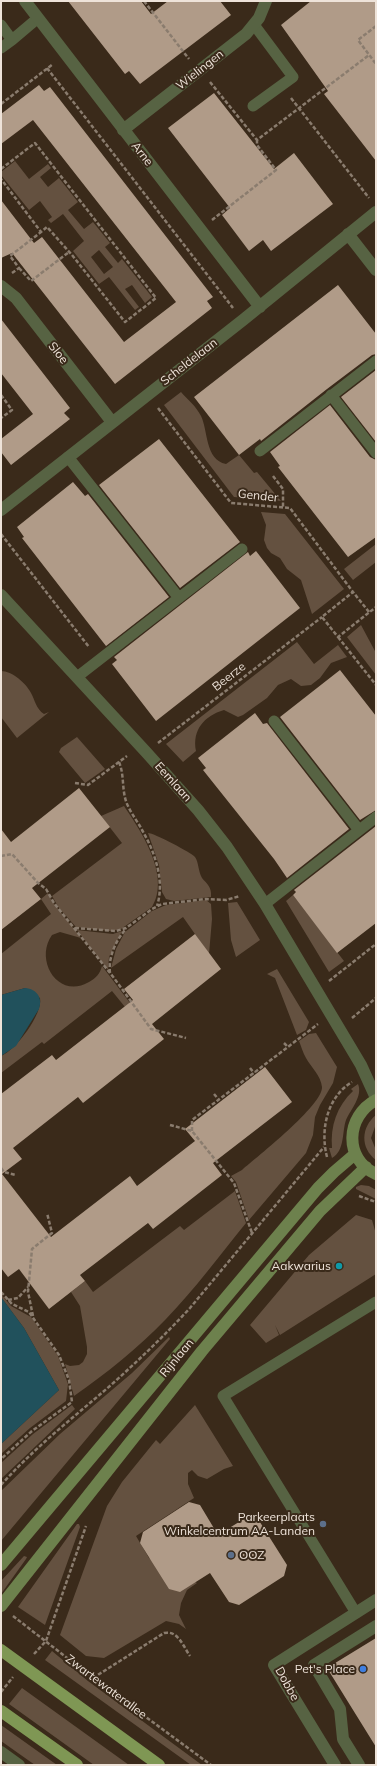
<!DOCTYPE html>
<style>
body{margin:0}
#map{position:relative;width:377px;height:1766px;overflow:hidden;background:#3a2a1a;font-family:Mulish,sans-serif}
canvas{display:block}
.frame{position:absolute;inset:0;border:2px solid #eee3d9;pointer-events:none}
</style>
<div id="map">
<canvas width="377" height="1766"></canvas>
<div class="frame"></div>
</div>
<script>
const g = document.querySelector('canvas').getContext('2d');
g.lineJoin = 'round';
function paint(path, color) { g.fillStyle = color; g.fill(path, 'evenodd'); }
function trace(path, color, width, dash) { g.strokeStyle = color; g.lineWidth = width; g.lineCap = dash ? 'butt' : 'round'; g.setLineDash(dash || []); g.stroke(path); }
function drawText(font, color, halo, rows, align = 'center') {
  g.font = font + ' Mulish,sans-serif'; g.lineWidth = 4; g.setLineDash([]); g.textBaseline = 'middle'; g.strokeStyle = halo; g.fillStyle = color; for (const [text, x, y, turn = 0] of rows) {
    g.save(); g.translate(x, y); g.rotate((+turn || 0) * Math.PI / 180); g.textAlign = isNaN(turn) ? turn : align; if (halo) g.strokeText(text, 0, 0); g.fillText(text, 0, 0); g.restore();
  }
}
paint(new Path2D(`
 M15,161l14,18 19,-15 3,4 -11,9 8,10 11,-9 19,24 -10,8 16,19 9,-7 17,21 -5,4 13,16 4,-4 30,38 -7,6 -13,-18 -7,4 14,18 -4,3 -26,-33 -10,7 -26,-33 11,-10 -21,-27 -12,9 -3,-3 4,-3 -12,-16 -11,9 -28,-35v-3zM99,250l14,17 -9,7 -13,-17z
 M181,392c7,8 15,14 20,24 7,14 4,44 25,48l13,-9 15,18 3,-1 24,29 -47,-4 -70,-92z
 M261,512l24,2 59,75 -32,25 -11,-34 -14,-11 -7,-11 -9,-5 -4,-5 -3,-8 2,-15z
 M376,544v18l-23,18 -9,-11z
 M361,625l15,28v22l-29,-38z
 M297,642l17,22 24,-19 9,12 -16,6 -11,15 -9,7 -10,1 -10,-7 -13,6 -11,13 -24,17 -5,2 -14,-7c-20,6 -32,20 -28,41l-13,11 -17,-18z
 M1,671c11,0 25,12 30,22 4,7 5,16 13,21l5,-2 -32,26 -16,-21z
 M77,737l28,32 -20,14 -26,-31 2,-4z
 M124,806c17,25 47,70 28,101l-31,22 -11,2 -34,-4 -17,-19 -7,-12 70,-53 -21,-27z
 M148,833c6,0 44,20 47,24 4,6 3,14 7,21 5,6 10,9 9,19l-37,4 -8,-2 -4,-7 -3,-27z
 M48,893l4,8 29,37 -21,-6 -8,3c-18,25 6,65 37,47 7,-4 11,-8 13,-16l28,37 -5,4 -13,-16 -68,53 -2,-2 -41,31v-17c15,-6 42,-42 39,-58l-15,-10 -24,7v-41l50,-40 -10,-15z
 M293,895l51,66 -15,11 -43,-71z
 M206,900l5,4 1,15 -3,35 -26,-37 -72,51 5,-19 9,-17 27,-21 14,-6z
 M237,902l23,38 -24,17 -5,-17 -3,-37z
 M77,930l36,4 9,-3 -13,26 -1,13z
 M277,969l32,53 -3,8 -9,5 -22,-57 -8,-4z
 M316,1033l21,34 -4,16 -13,22 -5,12 -2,18 -7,18 -57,67 -13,-38 -5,-6 11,-6c15,-13 81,-65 80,-83 -1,-11 -11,-20 -16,-29 -3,-5 -5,-12 -7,-17l10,-7z
 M358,1084c5,12 -7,25 -12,36 -4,11 -1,31 -14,38l-3,-10h3c-2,-22 5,-42 21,-57l-2,-2z
 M376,1115v9l-5,14 5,12v10c-16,-12 -15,-33 0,-45z
 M361,1185l8,1 7,4v9l-20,-10v-2z
 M235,1191l11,32c-26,32 -51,66 -80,96 -28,29 -59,54 -92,77l-9,-32 5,2 9,-1 4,-3 4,-8v-7l-7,-41 -9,-14 14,-11 8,11 87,-66 4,4z
 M356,1215l16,5 4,14v40l-96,61 -5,-10 4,10 -13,8 -16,-18 59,-70z
 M1,1294l10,12 20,11 27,39 10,28 -2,17 -36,27 -29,26v-10l58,-54 -35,-62 -23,-31z
 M169,1337l1,2 -169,202v-50l59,-57 72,-61z
 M72,1405l3,4 -74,70v-16l32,-29z
 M195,1405l38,61 -9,3 -17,10 -9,-3 -6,-6 -4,3v11l6,14 -58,38 13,22 48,25 -10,7 -6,13 -2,12 7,14 -7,-5 -13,-3 -62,37 -18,-2 -26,-21 47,-129 15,-24 34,-42 4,4z
 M77,1524h2l1,3 -35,98 -27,-18z
 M24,1556l3,1 -1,2 -25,35v-13z
 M52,1651l36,30 114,84h-11l-146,-105z
 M22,1688l107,77h-35l-85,-61z
 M1,1725l56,40h-22l-34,-24z`), '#645140');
paint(new Path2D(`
 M25,988c12,1 18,10 14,21l-23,37 -15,10v-61z
 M1,1297l23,31 35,62 -58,54z`), '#21515c');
paint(new Path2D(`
 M68,1h73l10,13 17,-13h52l11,14 -91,69 -11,-13 -4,3z
 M311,1h65v160l-52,-67 4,-3 -47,-66z
 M39,85l5,6 6,-4 163,210 -6,4 5,7 -97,76 -103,-131 -11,5v-58l33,43 8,-6 82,105 52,-40 -143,-182 -32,24v-30z
 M214,93l60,76 20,-16 39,51 -62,47 -8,-11 -14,11 -27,-36 8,-7 -62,-80z
 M338,285l38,49v20l-4,1 -45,34 -66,52 -1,-2 -21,16 -45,-58z
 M1,319l69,89 -6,5 6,6 -59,46 -10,-13v-13l32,-25 -32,-41z
 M376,370v72l-35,-45z
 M330,405l40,52 6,3v77l-28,20 -70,-90 2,-1 -10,-14z
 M159,439l81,103 -60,46 -81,-103z
 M73,482l12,14 3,-2 81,103 -63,49 -84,-108 2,-1 -7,-10z
 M256,551l44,57 -144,113 -44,-57 5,-4 -3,-3 134,-105 2,4z
 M340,670l36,46v94l-16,10 -80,-103z
 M255,713l8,11 4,-1 82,106 -62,49 -13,-19 -71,-89 3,-2 -8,-10z
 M79,788l31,39 -78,61 9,11 -40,31v-101l10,13z
 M376,826v97l-39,30 -44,-58 3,-3 -2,-2z
 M195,934l26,35 -69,55 12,15 -81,64 -5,-6 -65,51 9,11 -20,15 49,63 79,-61 7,10 58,-45 -10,-12 80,-62 27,35 -79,61 9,12 -69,54 -5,-6 -68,52 5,6 -36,28 -30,-40 -11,8 -7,-9v-174l51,-39 4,5 77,-60 -9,-11z
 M189,1502l11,3 18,30 29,-18 11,2 29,46 -3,11 -45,29 -10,-3 -19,-29 -30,19 -11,-3 -29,-46 3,-11z
 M376,1638v109l-49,-79z`), '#b09b88');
trace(new Path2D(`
 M144,1l45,58
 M376,26l-18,14 18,24
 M47,68l186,240
 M210,82l47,58 112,-85
 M291,98l78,100
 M1,104l52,-40
 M1,169l34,-26 121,155 -31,24 -53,-67 -25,-28 -6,5 -40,-53
 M212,220l64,-50 -19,-25v-5
 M19,268l12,13 38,-29
 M12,273l7,-5 -9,-12 31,-24
 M1,395l11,15 -11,8
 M158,408l73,95 59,5 63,84
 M273,476l10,13v19
 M1,534l88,113
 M369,612l-16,-20 -31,25 16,20 38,-30
 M338,637l38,48
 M158,743l164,-126
 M119,762c6,14 2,30 9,44 4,9 10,16 14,24 13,22 23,51 15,76
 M75,783l13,2 39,-29
 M1,856l11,-2 26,29 8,6 8,14 60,75 37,51 35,9
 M75,928l41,3 10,-3 26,-19 10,-5 44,-5 20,1 14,-4
 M110,973c-2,-16 6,-33 16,-44
 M329,981l47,-37
 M352,1018l24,-20
 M284,1043l4,4
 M250,1068l4,5
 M214,1094l5,6
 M170,1125l22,6 42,52 18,50
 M192,1131v-11l126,-96
 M327,1157c-7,-27 0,-60 25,-75
 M1,1168l3,4 12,3
 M359,1196l17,6
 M1,1292l11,12 17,8 30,43 10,25 3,22 -40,29 -31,28
 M8,1300l10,-2 10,-11
 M33,1316l-5,-24 4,-43 20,-16 -5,-20
 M1,1485c33,-37 73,-68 110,-100 28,-25 54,-50 79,-77l134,-161
 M13,1616l80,62 118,87
 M34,1654l12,-13 40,-115
 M93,1678l71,-45c14,-3 19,13 26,23
 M1,1692l12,-15`), '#8a7c6e', 2.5, [4, 2]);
trace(new Path2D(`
 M1,25l11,15 -11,8
 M12,40l26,-22
 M253,106l40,-29 -38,-51
 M331,395l45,58
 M260,451l116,-90
 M68,457l111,141
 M77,677l165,-128
 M274,721l85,109
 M265,904l111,-87
 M356,1613l-133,-217 153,-94`), '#576343', 11);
trace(new Path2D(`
 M25,1l235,306
 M123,130l123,-96 13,-16 7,-17
 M348,234l28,36
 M1,286l15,12 96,124
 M1,510l242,-190 133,-108
 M1,595l145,157 52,58 29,37 38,57 96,161 15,33
 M1,1752l18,13
 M335,1765l-61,-100 102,-65
 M359,1765l-16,-26 -3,-30 -26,-44 62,-39`), '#576343', 12);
trace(new Path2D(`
 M376,1100c-30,16 -33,59 0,74
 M1,1565l317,-377 16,-16 21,-18
 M1,1606l201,-255 118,-140 46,-44`), '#6d814d', 12);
trace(new Path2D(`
 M1,1650l158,115
 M1,1711l76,54`), '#7f9754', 12);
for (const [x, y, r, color] of [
 [339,1266,4,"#0f9aa8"],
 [323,1524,4,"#5c6f8a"],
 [231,1555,4,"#5c6f8a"],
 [363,1669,4,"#3f7fe0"]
]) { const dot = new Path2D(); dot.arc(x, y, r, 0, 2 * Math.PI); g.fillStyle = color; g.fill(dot); trace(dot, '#3a2a1a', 1.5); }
drawText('12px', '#eee3d9', '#3a2a1a', [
 ["Wielingen",200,70,-38],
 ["Arne",142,154,52],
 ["Sloe",58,353,52],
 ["Scheldelaan",189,362,-38],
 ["Gender",258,496,6],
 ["Beerze",229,677,-38],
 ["Eemlaan",173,782,48],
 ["Rijnlaan",177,1358,-50],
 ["Dobbe",287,1684,61],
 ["Zwartewaterallee",106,1687,37]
]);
drawText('12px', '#eee3d9', '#3a2a1a', [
 ["Aakwarius",331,1266],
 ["Parkeerplaats",315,1517],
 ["Winkelcentrum AA-Landen",315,1531],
 ["OOZ",239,1555,"left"],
 ["Pet's Place",355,1669]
], 'right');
</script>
